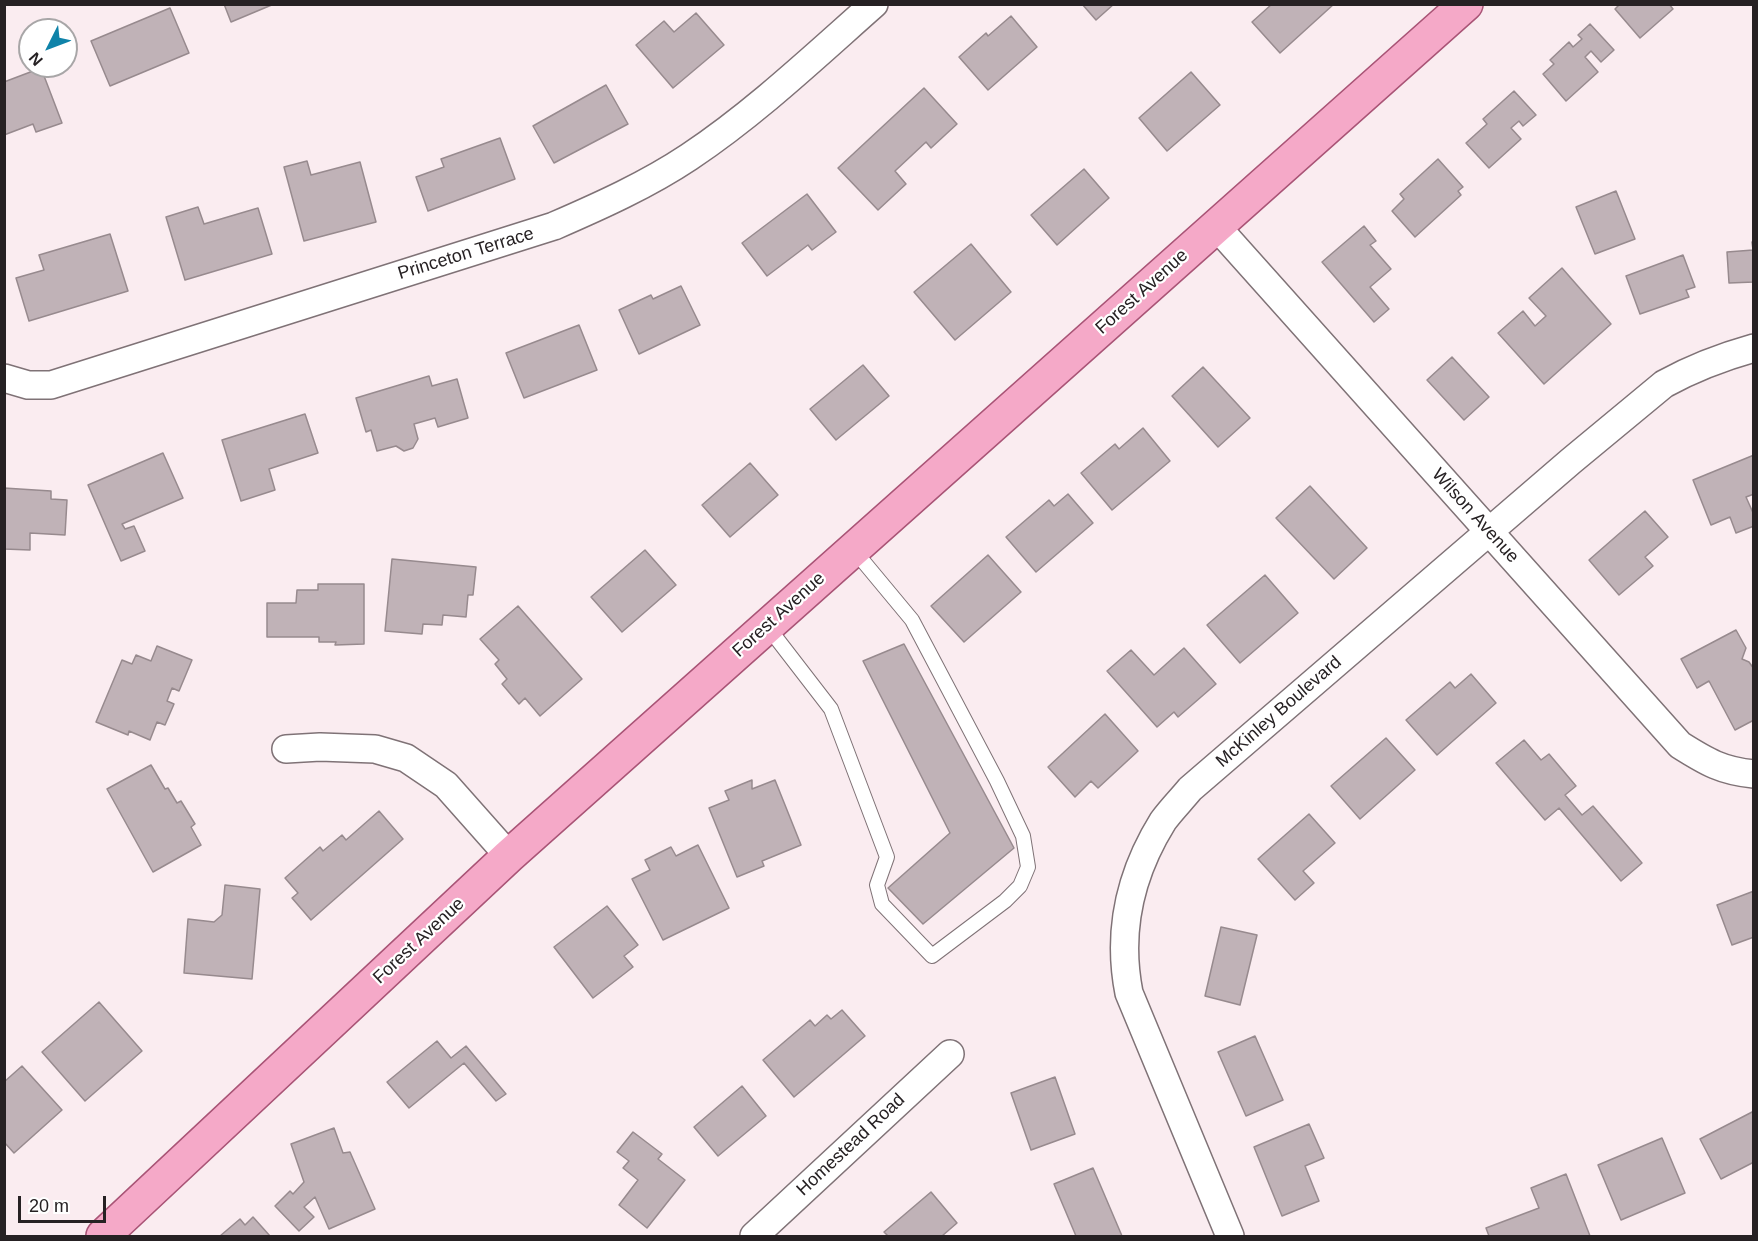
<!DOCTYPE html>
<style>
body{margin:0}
#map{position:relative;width:1758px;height:1241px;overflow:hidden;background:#faecf0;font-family:Helvetica,sans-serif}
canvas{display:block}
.frame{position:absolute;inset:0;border:6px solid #262123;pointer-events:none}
.north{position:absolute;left:18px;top:18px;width:60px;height:60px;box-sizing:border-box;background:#fff;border:2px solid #a8a6a7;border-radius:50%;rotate:228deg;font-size:16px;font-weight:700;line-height:24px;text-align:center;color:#262123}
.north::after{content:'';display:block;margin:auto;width:21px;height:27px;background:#0f83a9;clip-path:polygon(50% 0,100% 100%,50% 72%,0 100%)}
.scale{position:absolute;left:18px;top:1196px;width:88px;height:27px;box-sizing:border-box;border:3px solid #262123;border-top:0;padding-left:8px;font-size:18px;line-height:21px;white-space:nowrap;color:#262123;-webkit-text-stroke:4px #fff;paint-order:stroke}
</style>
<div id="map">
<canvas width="1758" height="1241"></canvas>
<div class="frame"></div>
<div class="north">N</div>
<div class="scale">20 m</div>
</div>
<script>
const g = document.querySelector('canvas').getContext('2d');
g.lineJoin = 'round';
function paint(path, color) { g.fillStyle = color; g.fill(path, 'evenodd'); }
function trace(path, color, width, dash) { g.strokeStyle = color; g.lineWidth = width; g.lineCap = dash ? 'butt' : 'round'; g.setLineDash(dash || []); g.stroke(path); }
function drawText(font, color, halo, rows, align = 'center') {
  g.font = font + ' Helvetica,sans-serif'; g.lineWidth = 4.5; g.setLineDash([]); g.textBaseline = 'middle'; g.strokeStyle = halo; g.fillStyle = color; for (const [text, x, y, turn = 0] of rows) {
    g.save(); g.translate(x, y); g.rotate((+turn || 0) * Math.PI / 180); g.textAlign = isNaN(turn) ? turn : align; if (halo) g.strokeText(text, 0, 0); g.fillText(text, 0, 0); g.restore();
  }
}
const building = new Path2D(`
 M224,4h50l-43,18z
 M1082,4h32l-18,16z
 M1272,4h62l-54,49 -28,-31z
 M1620,4h49l4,5 -33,29 -25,-29z
 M170,8l19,45 -79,33 -19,-45z
 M696,13l28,32 -51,43 -37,-43 28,-24 10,11z
 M1011,16l26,31 -49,43 -29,-33 27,-24 2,3z
 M1590,24l24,26 -13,12 -10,-11 -6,6 13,15 -32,29 -23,-27 11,-10 -4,-4 19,-18 4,5 9,-8 -4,-4z
 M41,68l21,55 -26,9 -3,-8 -29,11v-53z
 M1191,72l29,33 -53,46 -28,-33z
 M606,85l22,39 -74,39 -21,-37z
 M924,88l33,36 -26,24 -5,-6 -31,29 11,13 -28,26 -40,-42z
 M1514,91l22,24 -13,11 -4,-5 -8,7 10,11 -32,29 -23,-25 21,-19 -4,-5z
 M500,138l15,41 -87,32 -12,-34 28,-10 -3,-8z
 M1438,159l25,28 -5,4 3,4 -46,42 -23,-26 12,-12 -4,-5z
 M307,161l4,14 49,-13 16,60 -72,19 -20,-74z
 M1084,169l25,29 -52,47 -26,-30z
 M1616,191l19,48 -40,15 -19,-47z
 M807,194l29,38 -24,18 -4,-5 -41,31 -25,-33z
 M198,207l6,17 54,-16 14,46 -87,26 -19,-63z
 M1364,226l12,15 -6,4 21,24 -21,18 19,22 -15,13 -52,-60z
 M110,234l18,57 -99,30 -13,-43 28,-8 -5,-15z
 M1752,242h2v40l-25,1 -2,-31 26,-2z
 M971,244l40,48 -56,48 -41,-48z
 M1683,255l12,32 -9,3 3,7 -49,17 -14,-38z
 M1562,268l49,56 -67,60 -46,-51 25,-22 12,15 11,-10 -17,-18z
 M681,286l19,39 -61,29 -20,-44 32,-15 2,4z
 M579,325l18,45 -73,28 -18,-45z
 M1452,357l37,40 -25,23 -37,-40z
 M863,365l26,31 -53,44 -26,-31z
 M1203,367l47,51 -32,29 -46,-51z
 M429,376l3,10 25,-7 11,39 -30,9 -3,-9 -21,6 4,15 -5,9 -9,3 -8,-5 -19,5 -6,-21 -5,2 -10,-34z
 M305,414l13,39 -49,16 6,21 -34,11 -19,-61z
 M1143,428l27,33 -58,49 -31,-37 34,-29 4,5z
 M163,453l20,45 -61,26 3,5 9,-3 11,25 -24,10 -33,-76z
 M1754,455v39l-8,3 8,18v11l-18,7 -6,-16 -19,8 -18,-45z
 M750,463l28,32 -48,42 -28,-32z
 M1310,486l57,62 -33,31 -58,-61z
 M4,488l47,3v8l16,1 -2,35 -35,-2v17l-26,-1z
 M1068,494l25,29 -57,49 -30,-35 43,-37 5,6z
 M1645,511l23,26 -23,20 8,9 -34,29 -30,-35z
 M645,550l31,35 -54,47 -31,-35z
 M988,555l33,37 -57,50 -33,-36z
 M392,559l84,8 -3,28h-5l-2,22 -23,-2 -1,10 -19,-1 -1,10 -37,-3z
 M1265,575l33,38 -58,50 -33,-38z
 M318,584h46v60l-29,1 1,-3h-17v-5h-52v-34h29l1,-13h21z
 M518,606l64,73 -42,37 -15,-18 -6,6 -17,-20 5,-5 -12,-15 4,-4 -19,-21z
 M1736,630l10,18 -4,11 7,3 5,7v51l-19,10 -26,-49 -12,7 -16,-29z
 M904,644l110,204 -91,76 -35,-36 62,-55 -87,-172z
 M157,646l35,14 -13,31 -7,-3 -5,13 7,3 -9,21 -8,-3 -7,18 -21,-9 -1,4 -32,-13 26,-62 10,4 4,-9 15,6z
 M1184,648l32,36 -38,33 -4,-5 -17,15 -50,-56 24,-21 23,25z
 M1471,674l25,29 -59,52 -31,-35 44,-38 5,6z
 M1105,714l33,37 -40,37 -7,-7 -16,16 -27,-30z
 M1386,738l29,32 -55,49 -29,-33z
 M1524,740l17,20 8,-6 27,32 -11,9 17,20 11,-9 49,57 -21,18 -62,-73 -14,12 -49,-57z
 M151,765l14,24 3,-1 9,15 4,-2 14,23 -4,3 10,18 -48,27 -46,-83z
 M752,780v9l23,-9 26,65 -39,16 2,5 -27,11 -28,-69 20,-8 -4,-9z
 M379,811l24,28 -92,81 -19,-22 6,-5 -13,-15 35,-31 3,4 19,-16 4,5z
 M1309,814l26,29 -32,28 11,12 -19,17 -37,-41z
 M698,845l31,63 -66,32 -31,-61 18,-9 -5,-10 26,-13 5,9z
 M225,885l35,4 -8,90 -68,-6 4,-54 26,3 8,-7z
 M1754,891v46l-22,8 -15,-40z
 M607,906l31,39 -14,11 9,11 -40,31 -39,-51z
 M1221,927l36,8 -17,70 -35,-9z
 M99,1002l43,49 -57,50 -43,-49z
 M842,1010l23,26 -71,61 -31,-37 47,-40 5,6 12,-11 4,4z
 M1255,1036l28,64 -37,16 -28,-64z
 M437,1041l14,17 15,-12 40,48 -10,7 -32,-38 -55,45 -22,-26z
 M22,1066l40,44 -48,43 -10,-11v-60z
 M1055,1077l20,57 -44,16 -20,-57z
 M742,1086l24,30 -48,40 -24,-29z
 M1754,1111v51l-33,17 -21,-40z
 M1309,1124l15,34 -19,8 14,35 -37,15 -28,-69z
 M334,1128l9,25 7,-1 25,57 -46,20 -14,-32 -11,10 10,10 -15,14 -24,-25 15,-15 3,3 11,-12 -13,-38z
 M633,1132l29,22 -4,5 27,21 -38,48 -28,-23 19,-25 -15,-12 6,-7 -12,-9z
 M1662,1138l23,55 -64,27 -23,-55z
 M1093,1168l29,68h-46l-22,-52z
 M1566,1174l24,62h-101l-3,-8 53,-20 -8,-20z
 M931,1192l26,31 -15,13h-54l-4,-4z
 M253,1217l17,19h-50l20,-17 5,6z`);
paint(building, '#c0b2b7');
trace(building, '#978a8e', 1.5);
const lane = new Path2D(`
 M767,626l64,83 56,148 -10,28 5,19 50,52 73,-55 15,-15 8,-19 -5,-31 -26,-55 -85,-161 -59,-71`);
const street = new Path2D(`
 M1216,226l464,519c27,17 42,26 74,29
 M4,378l24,7h23l503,-159c46,-20 93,-41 135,-69 66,-44 125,-100 185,-153
 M286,749l34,-2 55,2 31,9 40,27 63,71
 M754,1236l196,-182
 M1230,1236l-101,-243c-12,-61 1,-119 34,-172 8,-11 18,-21 27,-32l381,-328 93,-77c29,-16 58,-27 90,-36`);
const primary = new Path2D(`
 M103,1236l406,-380 957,-852`);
trace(lane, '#7f7276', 16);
trace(street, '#7f7276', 30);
trace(primary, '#a95476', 36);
trace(lane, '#fff', 14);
trace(street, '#fff', 27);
trace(primary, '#f5a9c8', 33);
drawText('18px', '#262123', '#fff', [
 ["Princeton Terrace",466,254,-17],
 ["Forest Avenue",1142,292,-42],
 ["Wilson Avenue",1475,516,48],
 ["Forest Avenue",779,615,-42],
 ["McKinley Boulevard",1279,712,-41],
 ["Forest Avenue",419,941,-43],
 ["Homestead Road",851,1145,-43]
]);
</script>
